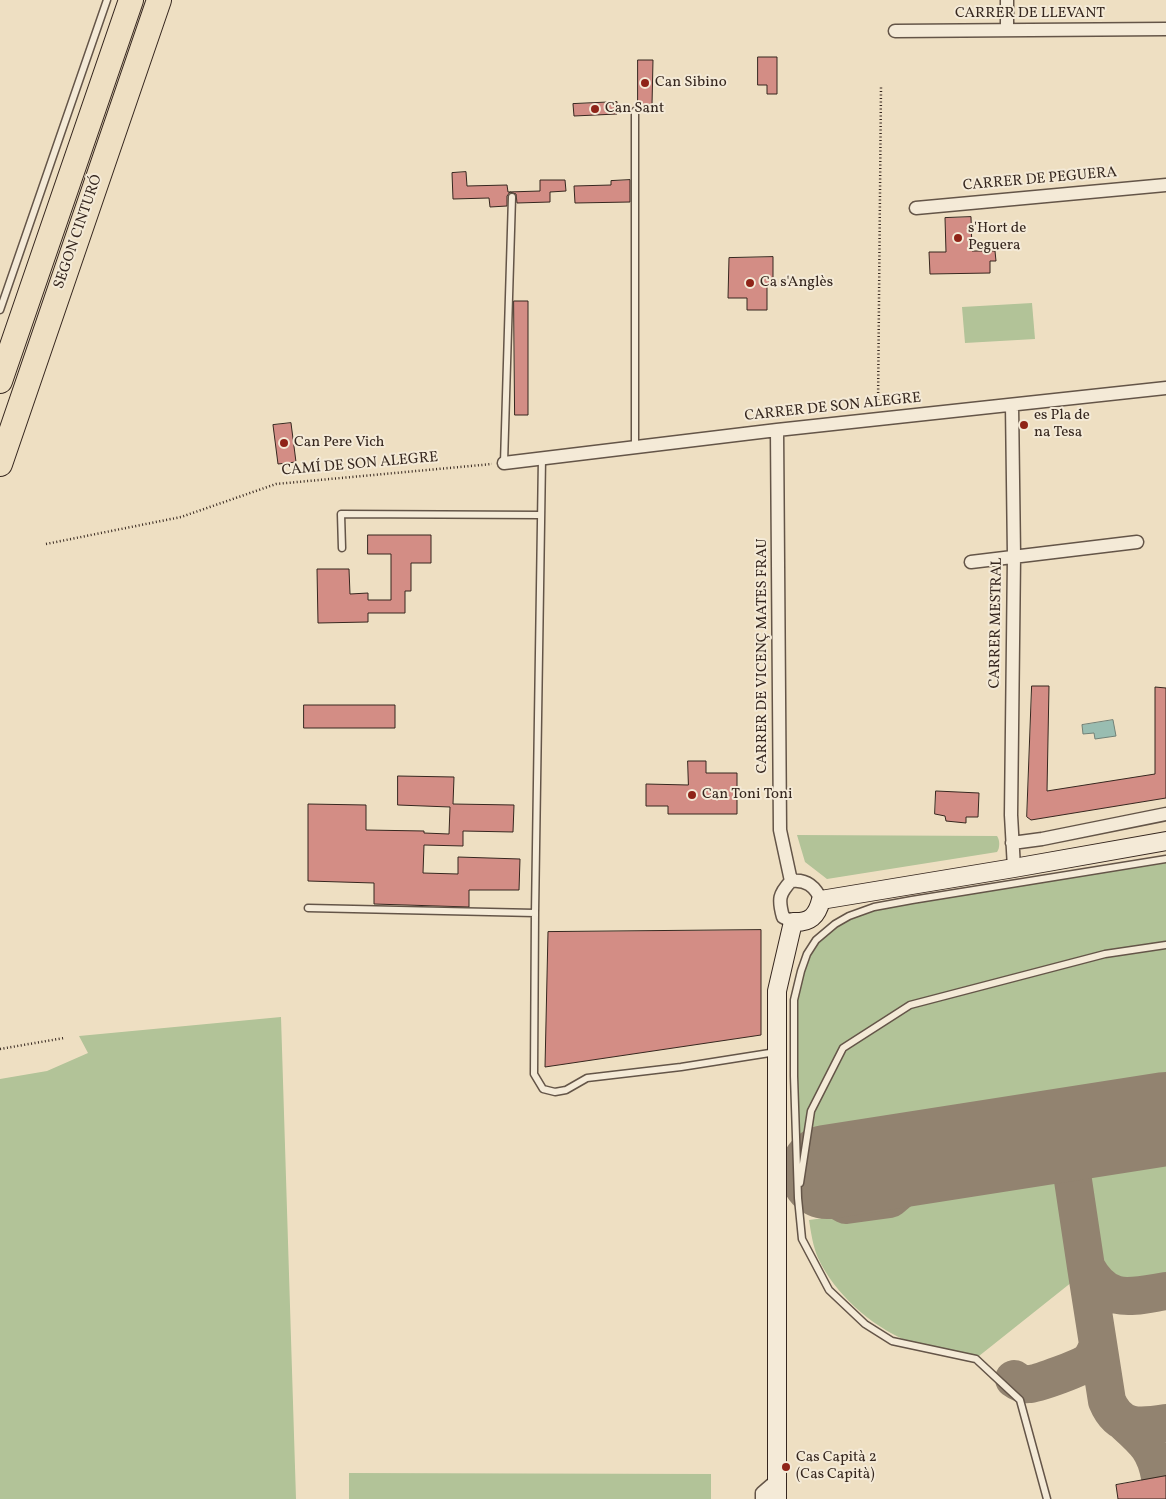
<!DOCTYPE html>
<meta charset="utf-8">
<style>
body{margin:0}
canvas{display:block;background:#eedfc2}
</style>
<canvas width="1166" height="1499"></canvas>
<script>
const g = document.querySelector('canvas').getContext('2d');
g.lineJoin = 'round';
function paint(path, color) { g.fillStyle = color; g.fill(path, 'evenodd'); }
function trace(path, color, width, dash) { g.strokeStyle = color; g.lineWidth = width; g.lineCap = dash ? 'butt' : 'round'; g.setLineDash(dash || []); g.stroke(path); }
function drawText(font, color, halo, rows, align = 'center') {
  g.font = font + ' Vollkorn,serif'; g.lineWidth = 4; g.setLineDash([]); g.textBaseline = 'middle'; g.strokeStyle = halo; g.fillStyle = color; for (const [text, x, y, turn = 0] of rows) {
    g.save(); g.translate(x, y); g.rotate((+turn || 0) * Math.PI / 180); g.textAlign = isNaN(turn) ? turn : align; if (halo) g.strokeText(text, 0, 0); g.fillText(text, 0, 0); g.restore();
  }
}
paint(new Path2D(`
 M1032,303l3,36 -70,4 -3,-36z
 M797,835l200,1c3,4 3,12 0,16l-170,27 -22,-17z
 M1166,859v235l-365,55 -7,-55v-66l7,-57 15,-31 19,-16 39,-17z
 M281,1017l15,482h-296v-420l47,-8 41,-18 -9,-17z
 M1166,1143v135c-10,2 -22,6 -32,6 -13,-1 -32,-18 -38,-28l-11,-74 5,-15 8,-8 12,-7z
 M1030,1164c17,6 25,9 33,25l14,89 -98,78c-17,-3 -33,-6 -50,-10 -7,-1 -15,-2 -22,-5 -37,-16 -72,-47 -89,-83 -5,-12 -7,-25 -9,-38l84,-11 37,-31z
 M349,1473l362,1v25h-362z`), '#b2c398');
const water = new Path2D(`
 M1113,720l3,16 -21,3 -1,-6 -11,1 -1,-9z`);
paint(water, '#99bdb1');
trace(water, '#718177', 1);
trace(new Path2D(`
 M1104,1130c-21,7 -27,16 -33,37l15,100c21,38 43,30 80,24
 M949,1154l-51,8 -37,-10 -16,1 -9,5 -5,6 -4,8v15l8,12 11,6 44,-6 44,-37 15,-8 84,-12c18,0 29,10 38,25
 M1086,1267l21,134c12,29 33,26 59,22
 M1014,1379c4,3 9,6 15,5 8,0 54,-17 59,-22 6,-5 8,-11 10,-18
 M1124,1422c21,19 31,27 36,55`), '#928370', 38);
trace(new Path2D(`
 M827,1172l339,-53`), '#928370', 94);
const building = new Path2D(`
 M758,57h19v37h-10v-9h-9z
 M638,60h15l-1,45h-14z
 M617,102v12l-43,2 -1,-12z
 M466,172l1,14 40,-1 1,7 32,-1v-11h25l1,11 -16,1v10l-33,1 -1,-9 -6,-2 -3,4v10l-17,1 -1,-9 -36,1 -1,-26z
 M630,180v22l-55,1 -1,-17 37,-1v-4z
 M971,217l1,34h23l1,10h-6v12l-60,1 -1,-22h17l-1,-34z
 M773,257v29h-6v24h-20v-12h-19l1,-40z
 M514,301h14v114h-13z
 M291,423l5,39 -18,2 -5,-39z
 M368,535h63v28h-20v28h-6v22h-37v9l-50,1 -1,-54h32l1,25 18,-1v7h23v-46h-23z
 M1032,686h17l-2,105 108,-17v-87l11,1v110l-135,22 -4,-3z
 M304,705h91v23h-91z
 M688,761h18v12h31v41h-69v-8h-22v-22l42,1z
 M398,776l56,1 -1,27 61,1 -1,27 -50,-1v15l-39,-1 -1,28 35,1v-17l62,2 -1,31h-50v17l-95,-3v-21l-66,-2v-77l58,1v25l58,1v2l25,1 1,-27 -52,-2z
 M936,791l43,2 -1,24h-12v6l-20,-2 -1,-5 -10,-2z
 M761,930v105l-216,32 3,-135z
 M1166,1476v23h-48l-2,-14z`);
paint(building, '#d38d85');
trace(building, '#36271f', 1);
const lane = new Path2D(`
 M635,111v336
 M0,310l107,-310
 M504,463l8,-266
 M342,548l-1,-34 200,1
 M308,908l227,5 7,-455
 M535,913l-1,161 9,15 12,3 11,-2 21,-12 94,-11 95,-15
 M800,1183l11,-72 32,-63 67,-43 195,-51 61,-9
 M1047,1499l-27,-99 -44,-41 -84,-18 -27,-17 -36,-34 -27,-51 -4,-41 -4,-122v-76l7,-29 6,-17 9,-14 19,-16 14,-8 25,-9 38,-7 254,-41`);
const street = new Path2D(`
 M1007,0v30
 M895,31l271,-2
 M916,208l250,-23
 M1012,405l2,151 -3,259 3,53
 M777,430l3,400 11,51
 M504,463l273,-33 389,-42
 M971,562l166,-20
 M1012,843l30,-4 124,-25
 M793,922l-10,-5c-5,-18 -4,-23 8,-36 15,-2 24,5 30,19
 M762,1499v-6l15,-13`);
const secondary = new Path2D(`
 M777,1499v-508l16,-69c17,1 24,-6 28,-22l193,-32 152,-27`);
const highway = new Path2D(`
 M0,381l131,-381
 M0,464l159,-464`);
trace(lane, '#645548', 9);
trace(street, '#645548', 15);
trace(secondary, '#36271f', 20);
trace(highway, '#36271f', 26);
trace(new Path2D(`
 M878,407l3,-320
 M46,544l135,-27 95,-33 216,-20
 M0,1049l64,-11`), '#36271f', 2.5, [1, 2.5]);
trace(lane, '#f4ead7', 6);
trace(street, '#f4ead7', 12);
trace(secondary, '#f4ead7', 18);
trace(highway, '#eedfc2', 24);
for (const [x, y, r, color] of [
 [645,83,5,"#8f2418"],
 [595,109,5,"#8f2418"],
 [958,238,5,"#8f2418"],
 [750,283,5,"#8f2418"],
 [1024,425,5,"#8f2418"],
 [284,443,5,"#8f2418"],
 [692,795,5,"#8f2418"],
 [786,1467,5,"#8f2418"]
]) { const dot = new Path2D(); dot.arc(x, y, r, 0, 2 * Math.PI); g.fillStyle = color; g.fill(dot); trace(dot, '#f4ead7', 2); }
drawText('15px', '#36271f', '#f4ead7', [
 ["CARRER DE LLEVANT",1030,14],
 ["CARRER DE PEGUERA",1040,180,-5],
 ["SEGON CINTURÓ",79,232,-71],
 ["CARRER DE SON ALEGRE",833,408,-6],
 ["CAMÍ DE SON ALEGRE",360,465,-5],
 ["CARRER MESTRAL",997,623,-89],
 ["CARRER DE VICENÇ MATES FRAU",763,656,-90]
]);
drawText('15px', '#36271f', '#f4ead7', [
 ["Can Sibino",655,83],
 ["Can Sant",605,109],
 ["s'Hort de",968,229],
 ["Peguera",968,246],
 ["Ca s'Anglès",760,283],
 ["es Pla de",1034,416],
 ["na Tesa",1034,433],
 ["Can Pere Vich",294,443],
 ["Can Toni Toni",702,795],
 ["Cas Capità 2",796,1458],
 ["(Cas Capità)",796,1475]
], 'left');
</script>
